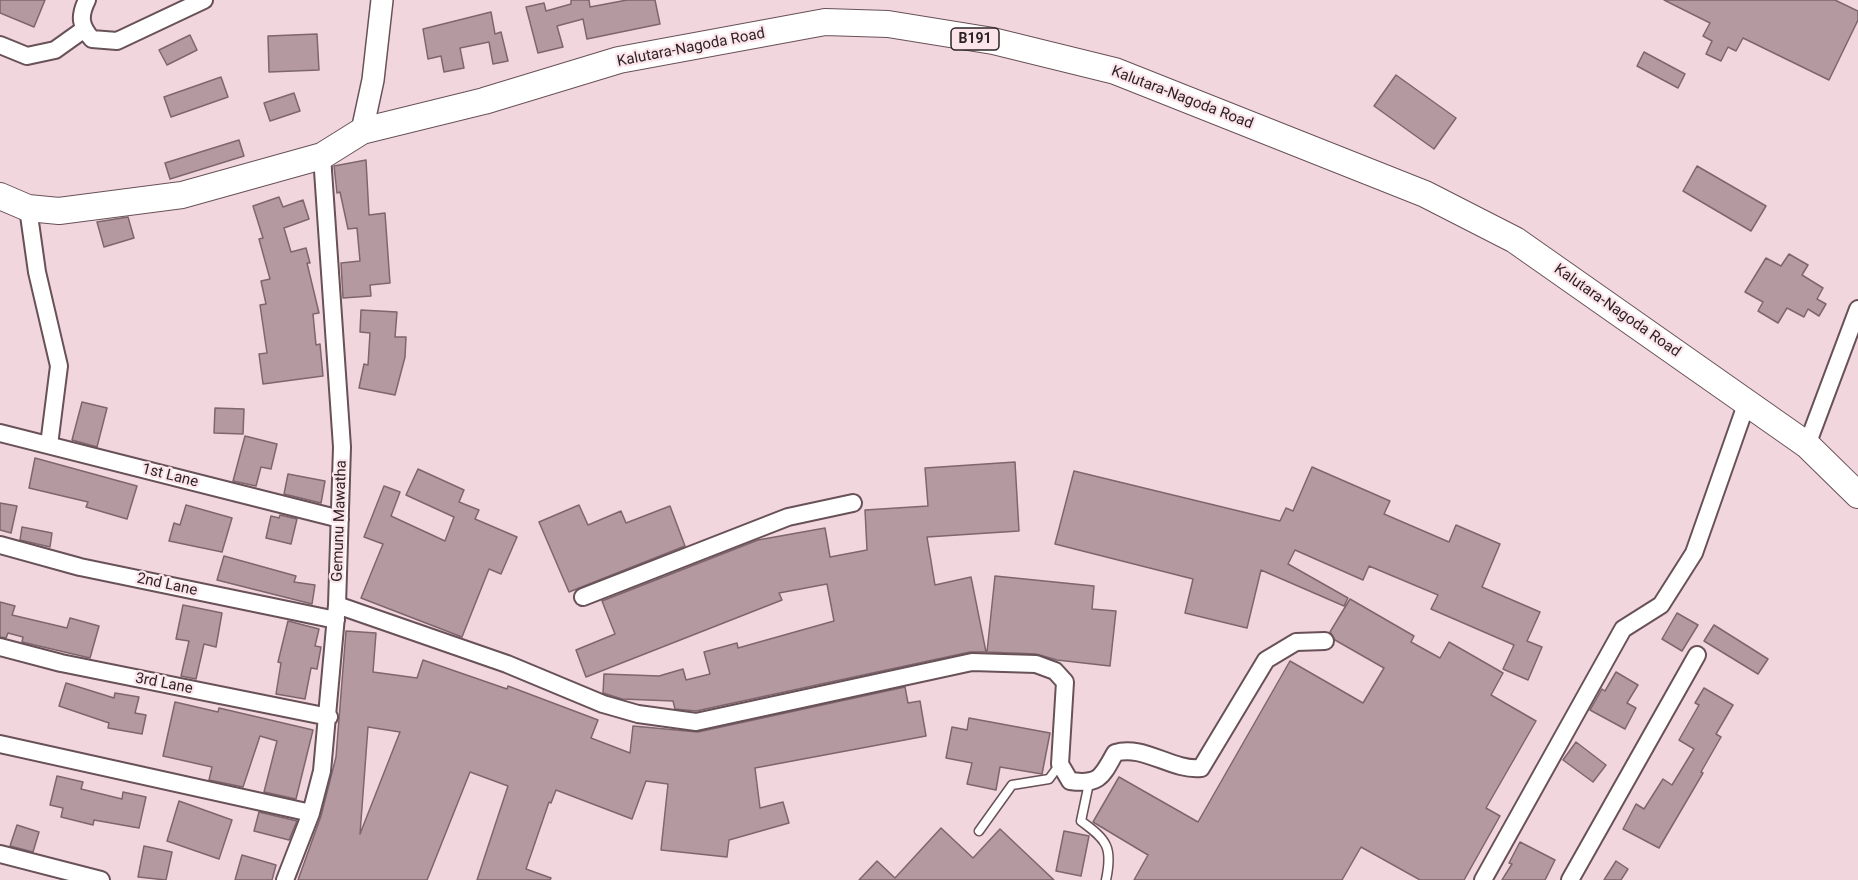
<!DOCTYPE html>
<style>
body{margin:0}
canvas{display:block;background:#f2d6de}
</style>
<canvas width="1858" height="880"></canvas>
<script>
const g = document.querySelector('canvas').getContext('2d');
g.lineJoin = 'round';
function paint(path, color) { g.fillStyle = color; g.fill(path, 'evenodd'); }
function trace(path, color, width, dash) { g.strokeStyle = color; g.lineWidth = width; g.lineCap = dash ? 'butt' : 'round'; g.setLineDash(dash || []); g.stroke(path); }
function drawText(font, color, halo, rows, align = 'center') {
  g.font = font + ' Roboto,sans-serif'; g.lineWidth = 4.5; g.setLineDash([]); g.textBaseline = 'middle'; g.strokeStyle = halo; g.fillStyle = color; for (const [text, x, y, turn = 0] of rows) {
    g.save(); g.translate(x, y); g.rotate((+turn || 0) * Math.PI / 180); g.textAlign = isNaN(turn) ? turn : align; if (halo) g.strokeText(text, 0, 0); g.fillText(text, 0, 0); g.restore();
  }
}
const building = new Path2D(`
 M0,0h45l-11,27 -34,-14z
 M571,0h18l1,7 37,-7h28l5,24 -73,15 -4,-20 -26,7 6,21 -25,6 -12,-46 18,-4 2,8 25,-7z
 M1664,0h171l23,11v9l-29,60 -86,-42 -7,13 -8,-4 -7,14 -15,-7 6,-13 -9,-5 7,-13z
 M491,12l4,22 6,-2 7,29 -15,3 -4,-22 -29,6 4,20 -20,4 -3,-16 -13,3 -5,-30z
 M317,34l2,36 -50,2 -1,-36z
 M190,35l7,15 -30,15 -8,-15z
 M1644,52l41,22 -7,14 -41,-22z
 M1396,75l60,43 -22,31 -60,-43z
 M221,77l7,20 -57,20 -7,-20z
 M294,93l6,18 -30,10 -6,-18z
 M239,140l5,16 -74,23 -5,-16z
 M366,160l3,55 16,-2 5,70 -20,2 1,11 -28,2 -2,-35 19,-2 -3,-33 -9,1 -8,-37 -3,1 -3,-27z
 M1697,166l69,40 -15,25 -68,-40z
 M279,197l4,10 20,-7 6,19 -25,9 7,24 15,-4 4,15h-3l12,50 -6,1 3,31 4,-1 3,32 -60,8 -4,-30 8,-1 -7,-48 6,-1 -5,-23 9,-2 -11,-40 4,-1 -10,-32z
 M128,217l6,21 -30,9 -7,-25z
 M1789,254l19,11 -6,10 21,13 -6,11 9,5 -7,12 -11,-7 -4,8 -17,-9 -9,15 -20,-12 5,-9 -18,-10 21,-34 15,8z
 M361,310l36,2 -2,25h11l-1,20 -10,38 -36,-7 5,-24 4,1 2,-32 -10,-1z
 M82,402l25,6 -10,39 -25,-7z
 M215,408l29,1 -1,25 -29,-1z
 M245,436l32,8 -6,25 -10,-2 -5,19 -23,-5z
 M35,458l102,28 -10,33 -41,-12 2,-5 -59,-14z
 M1015,462l4,69 -92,6 8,48 36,-8 15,75h-16l-274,59 -21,-2 -2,-8 -51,-2 -19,-6 1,-19 55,2 24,-7 3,11 24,-6 -6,-22 33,-9 1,5 96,-27 -7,-37 -48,9 3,7 -196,77 -10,-27 39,-16 -13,-33 156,-61 67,-12 5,29 37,-7 -2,-40 63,-4 -3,-38z
 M1312,467l78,34 -6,13 65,28 7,-17 44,19 -18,43 58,25 -13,29 15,6 -14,33 -25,-11 11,-24 -83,-36 7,-14 -69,-29 -6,14 -68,-30 -7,14 60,34 -4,8 -83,-36 -14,58 -62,-15 8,-34 -138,-35 19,-73 206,50 6,-13 7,3z
 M418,469l46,21 -5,12 20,8 -4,9 42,18 -16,37 -12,-5 -27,68 -101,-39 22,-54 -19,-7 20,-51 16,6 -9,24 54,25 9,-24 -48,-22z
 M288,474l37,7 -4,22 -37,-9z
 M0,503l17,3 -6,27 -11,-3z
 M186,505l46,13 -10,34 -53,-11 5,-18 6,2z
 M579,505l9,20 33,-14 5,12 44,-17 15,40 -116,46 -30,-70z
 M280,515l17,4 -6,25 -25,-6 5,-22 8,2z
 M22,527l30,6 -2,14 -30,-7z
 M224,556l72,20 -2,6 21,3 -3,19 -95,-24z
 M995,576l99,10 -2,23 24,2 -6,55 -53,-6 -21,-6 -49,-2z
 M1350,599l64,37 -3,6 29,16 9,-16 54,31 -12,22 45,26 -50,87 14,8 -36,64h-44l-59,-33 -19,33h-208l14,-25 -55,-33 26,-45 79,45 92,-161 73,42 21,-35 -49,-28 -5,-8z
 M0,602l15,4 -3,9 55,13 3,-10 29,8 -9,32 -68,-16 1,-5 -15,-4 -2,5 -6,-1z
 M183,605l39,8 -6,34 -12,-3 -8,35 -15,-3 8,-35 -13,-2z
 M1677,613l21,12 -16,26 -20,-12z
 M288,621l31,8 -4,17 6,1 -4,22 -6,-1 -6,31 -29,-5 5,-31 -3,-1z
 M1714,625l54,34 -10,15 -54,-33z
 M346,631l30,2 -3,39 44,6 6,-18 84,29 1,-3 90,34 -7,18 39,15 3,-27 65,6 207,-45 3,16 12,-2 6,35 -171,32 5,40 23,-6 6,21 -60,17 -2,17 -66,-7 7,-66 -22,-3 -14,38 -76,-29 -5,13 -2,-1 -23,67 25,9 -1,2h-73l31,-94 -38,-14 -43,108h-129l23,-64 15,-59zM368,727l32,5 -40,102z
 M1616,672l22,13 -11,18 9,5 -11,21 -35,-19 12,-21 3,2z
 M66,683l48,15 1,-5 24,4 -4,16 11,2 -4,19 -34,-6 1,-5 -50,-17z
 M1704,688l29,17 -17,29 5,3 -20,35 2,1 -44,75 -36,-19 13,-25 8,5 19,-30 9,6 22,-36 -15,-9 20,-35 -4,-2z
 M175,702l43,10 1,-4 94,22 -17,69 -32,-7 13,-51 -17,-5 -17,51 -34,-7 3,-13 -49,-11z
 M969,718l81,15 -8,41 -42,-7 -4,23 -29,-6 5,-21 -26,-5 6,-31 15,3z
 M1576,742l30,23 -13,17 -30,-22z
 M57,776l26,6 -2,7 41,10 1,-7 23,5 -7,31 -45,-8 -1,5 -32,-8 2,-9 -13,-3z
 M179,801l53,19 -13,39 -52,-18z
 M259,812l38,9 -8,19 -35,-9z
 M17,825l22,7 -6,20 -23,-6z
 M941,828l32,30 27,-29 54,51h-195l18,-19 18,17z
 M1064,831l25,5 -8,40 -25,-5z
 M1520,842l35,18 -10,20h-43l10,-16 -3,-1z
 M144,846l28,6 -6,28 -28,-3z
 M242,855l34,10 -4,15h-37z
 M1616,861l12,8 -7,11h-17z`);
paint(building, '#b499a1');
trace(building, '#7e666d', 1.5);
const service = new Path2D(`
 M1089,783l-8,38c26,19 32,26 25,59
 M979,831l33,-46 37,-6 11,-15`);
const minor = new Path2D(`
 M87,0c-8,16 -7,26 5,39l25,2 87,-41
 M0,45l27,11 28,-6 28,-20
 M28,208l9,64 22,94 -10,79
 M0,433l340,86
 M1807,445l51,-136
 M0,545l80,22 256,53
 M583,597l205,-80 65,-14
 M337,605l170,59 96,40 35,10 58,8 276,-60 64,2 19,7 10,11 -5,82 10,17c29,4 32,-4 45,-28 28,-9 57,18 86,15l65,-108 30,-18 29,-1
 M0,647l61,16 268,54
 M0,744l311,69
 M0,854l101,26
 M285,880l26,-67 11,-42 15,-166 5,-158 -20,-291
 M1483,880l140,-251 38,-24 33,-52 53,-151
 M1570,880l127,-225`);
const tertiary = new Path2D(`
 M362,131l11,-51 9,-80`);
const primary = new Path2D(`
 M0,196l28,12 31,3 123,-16 140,-39 40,-25 122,-30 135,-41 206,-38 63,2 105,17 122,30 310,123 90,46 292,205 51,50`);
trace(service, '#685158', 11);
trace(minor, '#685158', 20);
trace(tertiary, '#685158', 24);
trace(primary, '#685158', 28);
trace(service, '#fff', 8);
trace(minor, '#fff', 16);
trace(tertiary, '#fff', 21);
trace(primary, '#fff', 26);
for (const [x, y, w] of [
 [975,39,48]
]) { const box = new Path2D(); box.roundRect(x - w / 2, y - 11, w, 22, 4.5); g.fillStyle = '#fce4eb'; g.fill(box); trace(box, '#2d2326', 1.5); }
drawText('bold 14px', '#2d2326', null, [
 ["B191",975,39]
]);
drawText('15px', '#2d2326', '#fce4eb', [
 ["Kalutara-Nagoda Road",691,48,-11],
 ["Kalutara-Nagoda Road",1182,98,21],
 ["Kalutara-Nagoda Road",1617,311,35],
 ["1st Lane",170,476,14],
 ["Gemunu Mawatha",340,521,-88],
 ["2nd Lane",167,585,12],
 ["3rd Lane",164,684,11]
]);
</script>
